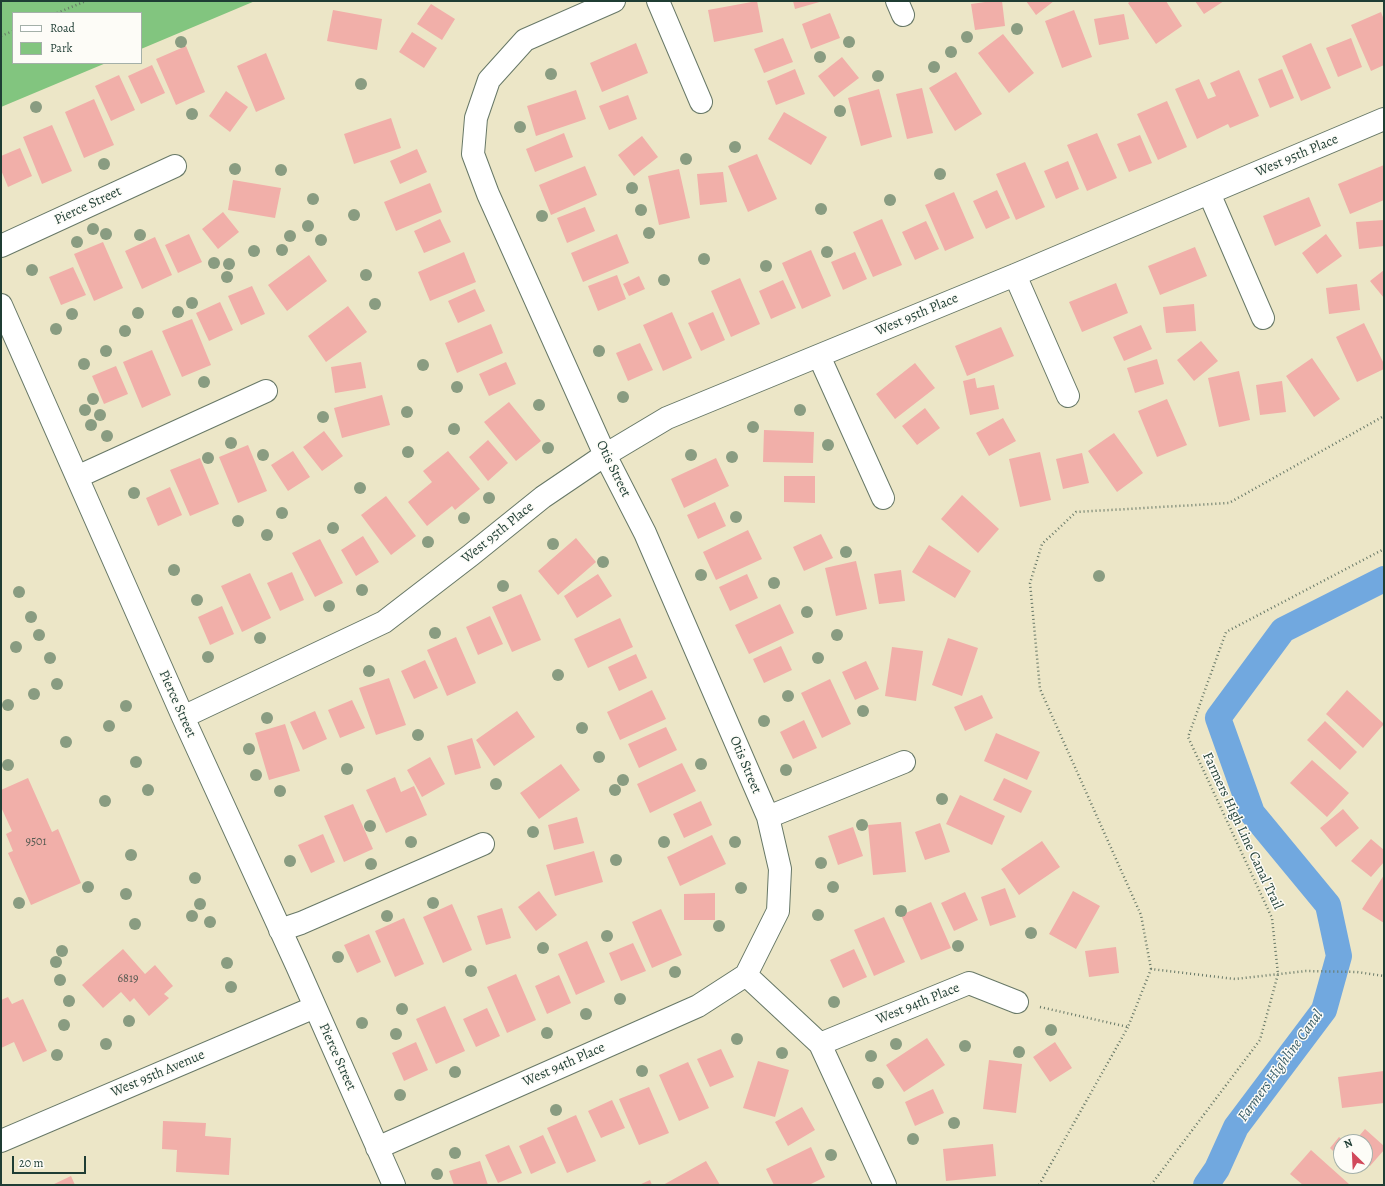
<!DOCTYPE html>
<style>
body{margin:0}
#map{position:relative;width:1385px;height:1186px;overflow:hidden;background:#ece6c7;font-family:Alegreya,serif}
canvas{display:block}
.frame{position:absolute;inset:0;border:2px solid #1f3d34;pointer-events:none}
.legend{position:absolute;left:12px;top:12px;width:130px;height:52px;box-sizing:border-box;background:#fdfcf7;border:1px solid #a4b0a9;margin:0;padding:5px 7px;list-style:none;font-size:12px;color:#1f3d34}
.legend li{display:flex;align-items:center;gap:8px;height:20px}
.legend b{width:20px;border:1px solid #a4b0a9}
.north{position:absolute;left:1333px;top:1134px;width:40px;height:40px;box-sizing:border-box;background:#fdfcf7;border:1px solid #a4b0a9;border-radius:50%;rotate:336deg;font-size:11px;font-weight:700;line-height:16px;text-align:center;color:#1f3d34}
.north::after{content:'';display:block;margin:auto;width:14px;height:18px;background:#d1495b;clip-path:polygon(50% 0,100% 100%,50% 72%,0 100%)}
.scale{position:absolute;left:12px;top:1156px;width:74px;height:18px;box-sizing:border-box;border:2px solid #1f3d34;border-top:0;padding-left:5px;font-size:12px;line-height:14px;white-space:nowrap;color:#1f3d34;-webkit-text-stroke:3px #fdfcf7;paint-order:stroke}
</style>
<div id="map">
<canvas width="1385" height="1186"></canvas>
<div class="frame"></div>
<ul class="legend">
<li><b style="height:5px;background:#fff"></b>Road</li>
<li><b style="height:11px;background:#82c57f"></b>Park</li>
</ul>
<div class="north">N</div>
<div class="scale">20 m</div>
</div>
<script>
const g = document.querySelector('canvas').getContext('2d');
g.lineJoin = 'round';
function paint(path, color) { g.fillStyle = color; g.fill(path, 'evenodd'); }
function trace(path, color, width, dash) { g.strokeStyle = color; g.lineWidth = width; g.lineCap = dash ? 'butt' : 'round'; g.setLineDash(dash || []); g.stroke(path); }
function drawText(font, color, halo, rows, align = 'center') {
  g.font = font + ' Alegreya,serif'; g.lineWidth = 3; g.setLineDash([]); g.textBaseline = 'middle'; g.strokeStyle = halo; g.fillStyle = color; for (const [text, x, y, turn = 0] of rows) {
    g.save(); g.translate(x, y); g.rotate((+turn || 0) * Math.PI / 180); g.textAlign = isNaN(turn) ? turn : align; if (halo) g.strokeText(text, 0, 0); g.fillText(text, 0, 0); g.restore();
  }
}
paint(new Path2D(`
 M1,1l23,1 231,-1 -114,48v-36h-128v50h93l-105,44z`), '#82c57f');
trace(new Path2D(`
 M1206,1185l11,-16 19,-42 88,-117 15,-54 -11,-51 -76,-92 -34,-95 65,-88 101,-51`), '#71a8df', 26);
paint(new Path2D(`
 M757,1l6,31 -49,10 -6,-32z
 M793,1h30l-28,8z
 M992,1h10l3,25 -30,4 -4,-26z
 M1026,1h28l-18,14z
 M1131,1h35l16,25 -26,18 -28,-41z
 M1195,1h29l-20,13z
 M431,4l24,15 -13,21 -25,-16z
 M333,10l49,9 -5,31 -50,-9z
 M1074,10l18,47 -30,11 -17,-47z
 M1381,12l3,8v45l-13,6 -20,-46z
 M830,13l10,25 -29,11 -9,-25z
 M1124,14l5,25 -30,6 -5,-26z
 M412,32l25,16 -13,20 -25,-16z
 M1003,34l31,39 -25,20 -31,-40z
 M783,38l10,24 -29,11 -10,-24z
 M1351,38l11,29 -24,10 -12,-29z
 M636,43l12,30 -46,19 -12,-29z
 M1311,43l20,45 -30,13 -19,-45z
 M186,46l19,46 -29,13 -20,-46z
 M266,53l19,46 -29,13 -19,-46z
 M842,57l17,21 -25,19 -16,-21z
 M152,65l13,28 -24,11 -13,-28z
 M795,69l10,25 -29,11 -9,-24z
 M1282,69l12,29 -24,10 -12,-29z
 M1239,70l20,46 -29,12 -2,-4 -31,15 -22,-50 24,-10 9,20 8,-3 -6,-13z
 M956,72l26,42 -27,17 -26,-43z
 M119,75l16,35 -24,11 -16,-35z
 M922,88l11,45 -26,6 -11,-45z
 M879,89l13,48 -31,9 -13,-48z
 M576,90l10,29 -50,17 -9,-30z
 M226,91l22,16 -18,25 -21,-16z
 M628,95l9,24 -28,11 -10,-24z
 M94,99l20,46 -30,13 -19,-46z
 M1167,101l20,46 -29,13 -21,-46z
 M784,112l43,25 -16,28 -43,-26z
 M391,118l10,30 -47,16 -10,-30z
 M52,125l20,46 -30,13 -19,-47z
 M564,133l9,24 -38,15 -9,-23z
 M1097,133l20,45 -30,13 -20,-46z
 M1140,135l12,28 -23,9 -12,-28z
 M642,136l16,21 -24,19 -16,-21z
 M20,148l12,28 -24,11 -7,-17v-14z
 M417,149l10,23 -27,12 -10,-23z
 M757,154l20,45 -29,13 -20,-46z
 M1068,161l11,28 -23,10 -12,-28z
 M1025,162l20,45 -29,13 -20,-46z
 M1384,165v35l-34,14 -12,-30z
 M585,166l12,29 -46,20 -12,-30z
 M679,169l11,49 -31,7 -11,-49z
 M723,172l4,30 -27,3 -3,-31z
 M233,180l48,8 -6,30 -47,-8z
 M430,183l12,29 -46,19 -12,-29z
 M997,190l13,28 -24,11 -13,-28z
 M954,192l20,46 -29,13 -20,-46z
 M1309,197l12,29 -46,20 -12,-30z
 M585,207l10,24 -28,12 -10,-25z
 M223,212l16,20 -21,17 -16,-20z
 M440,219l11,23 -27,11 -10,-22z
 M882,219l20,46 -29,12 -20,-45z
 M1384,220v26l-25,3 -3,-27z
 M926,221l13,28 -24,11 -13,-28z
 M189,234l13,28 -24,11 -13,-28z
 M617,234l12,29 -46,19 -12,-29z
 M1326,234l16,22 -25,18 -15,-21z
 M155,237l17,38 -30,14 -17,-38z
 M103,242l20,46 -29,13 -20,-47z
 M1195,247l12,29 -47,19 -12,-29z
 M811,250l20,46 -29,13 -20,-46z
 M464,252l12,30 -46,19 -12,-29z
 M855,252l12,27 -24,11 -12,-28z
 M309,255l18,26 -40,30 -19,-26z
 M73,267l13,28 -25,10 -12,-28z
 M1384,270v28l-14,-17z
 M617,275l9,24 -28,12 -10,-25z
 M639,276l6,13 -16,7 -6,-12z
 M740,278l20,46 -29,13 -20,-46z
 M783,280l13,28 -25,11 -12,-28z
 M1116,283l12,30 -46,19 -13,-30z
 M1357,284l3,26 -31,4 -3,-26z
 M252,286l13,28 -24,11 -13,-29z
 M475,289l10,22 -27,12 -10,-22z
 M220,302l13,28 -24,11 -13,-28z
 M1194,304l2,27 -30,2 -3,-26z
 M348,306l19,26 -41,30 -18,-26z
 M672,312l20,46 -29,13 -20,-46z
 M713,312l12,28 -24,11 -13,-28z
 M192,319l19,46 -29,12 -20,-46z
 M1364,323l20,41v5l-27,13 -21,-45z
 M491,324l12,29 -46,20 -12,-30z
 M1141,325l11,24 -28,12 -11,-24z
 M1001,327l13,29 -47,20 -12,-30z
 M1201,341l17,20 -24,20 -17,-21z
 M640,343l13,27 -25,11 -12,-28z
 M152,350l19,45 -29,13 -19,-46z
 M1312,358l28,41 -26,18 -28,-41z
 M1157,359l7,25 -29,9 -8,-25z
 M361,362l5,26 -31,5 -4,-26z
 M506,362l10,22 -27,12 -10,-22z
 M915,363l20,25 -40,31 -19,-25z
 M116,366l12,28 -24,10 -12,-28z
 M1239,371l11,49 -31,7 -11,-49z
 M975,378l2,10 17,-3 5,24 -29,6 -7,-34z
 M1282,381l4,31 -26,3 -4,-30z
 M382,395l8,30 -48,13 -8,-30z
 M1167,399l20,46 -30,12 -19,-46z
 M509,402l32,39 -25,20 -32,-39z
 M925,408l15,20 -23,17 -15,-19z
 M1003,418l13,23 -27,15 -13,-23z
 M764,430l50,2 -1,31 -50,-1z
 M324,431l19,25 -21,15 -19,-24z
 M1114,433l29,40 -26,19 -29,-41z
 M488,440l20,23 -20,18 -19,-24z
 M248,445l19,46 -29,12 -19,-46z
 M293,451l17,26 -22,14 -17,-26z
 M448,451l32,38 -25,21 -3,-4 -25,20 -19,-24 24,-20 -9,-11z
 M1040,452l11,48 -31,7 -11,-48z
 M1082,453l7,30 -26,6 -7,-30z
 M200,458l19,46 -29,12 -20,-46z
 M716,458l13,28 -45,22 -13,-29z
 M784,476h31v27l-31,-1z
 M170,487l12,28 -24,11 -12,-28z
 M962,495l37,34 -21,24 -37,-34z
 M386,496l30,40 -25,19 -30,-40z
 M715,502l11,24 -28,13 -11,-24z
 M748,530l14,29 -46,21 -13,-28z
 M821,534l12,24 -29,13 -11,-24z
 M363,536l16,26 -23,14 -15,-26z
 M576,538l20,24 -38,33 -20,-24z
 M320,539l23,44 -28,14 -23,-44z
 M929,545l42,26 -16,27 -43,-26z
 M856,561l11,48 -31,7 -11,-48z
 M901,570l4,31 -26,3 -5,-30z
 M292,572l12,28 -24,11 -13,-28z
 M250,573l21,45 -29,14 -21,-46z
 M598,574l14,22 -35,22 -13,-22z
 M747,574l11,24 -28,13 -11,-24z
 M521,594l20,46 -29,12 -20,-45z
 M780,604l14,29 -45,21 -14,-29z
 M222,606l12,28 -24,11 -12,-28z
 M490,616l13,28 -25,11 -12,-28z
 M620,618l13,29 -45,21 -14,-29z
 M456,637l20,46 -29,13 -20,-46z
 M948,638l30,10 -16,48 -30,-11z
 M781,646l11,24 -28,13 -11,-24z
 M892,647l31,4 -7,50 -31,-5z
 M636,654l11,24 -28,13 -11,-24z
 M425,660l13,28 -24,11 -13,-28z
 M866,661l13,28 -24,11 -13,-28z
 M389,678l17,47 -30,10 -17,-47z
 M830,679l21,45 -29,14 -21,-45z
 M652,690l14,29 -46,21 -13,-28z
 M1347,690l37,34 -21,24 -37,-34z
 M982,695l11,23 -28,13 -11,-24z
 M352,700l13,28 -25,10 -12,-28z
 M315,711l12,28 -24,11 -13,-28z
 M517,711l18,26 -41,29 -18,-26z
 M804,720l13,28 -24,11 -13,-27z
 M1325,721l32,31 -17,18 -33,-30z
 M285,724l15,47 -31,9 -14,-47z
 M666,727l11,23 -38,18 -11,-24z
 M996,733l44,19 -13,28 -43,-19z
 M472,738l9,30 -26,7 -8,-29z
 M430,757l15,27 -23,13 -15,-27z
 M1312,760l37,33 -22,24 -37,-34z
 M682,763l14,28 -46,22 -13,-29z
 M561,764l19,26 -41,29 -19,-26z
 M395,777l6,15 13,-6 13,29 -41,18 -20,-43z
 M28,778l24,54 6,-3 23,54 -50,22 -23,-52 5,-2 -7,-17 6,-3 -11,-24v-17z
 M1004,778l28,13 -11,22 -28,-13z
 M960,795l45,21 -13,29 -46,-21z
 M701,801l11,24 -28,13 -11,-24z
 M353,804l20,45 -29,13 -20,-46z
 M1343,809l16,19 -23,19 -16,-19z
 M577,817l7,26 -30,7 -6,-25z
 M901,822l5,50 -33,3 -5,-50z
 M940,823l10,29 -25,8 -10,-28z
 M853,827l10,29 -25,9 -10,-29z
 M323,834l12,28 -24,11 -13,-28z
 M712,835l14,29 -46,22 -13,-29z
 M1371,839l13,11v12l-13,15 -20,-16z
 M1042,841l18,26 -41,28 -18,-26z
 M594,851l9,31 -48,14 -9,-31z
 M1384,875v48l-22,-14z
 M1005,888l11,29 -26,9 -9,-29z
 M539,891l18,24 -21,16 -18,-24z
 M1073,891l27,15 -24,43 -27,-15z
 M965,892l13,28 -24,11 -13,-28z
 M715,893v27h-31v-26z
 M931,902l20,46 -30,12 -20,-45z
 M452,904l20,46 -29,13 -20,-46z
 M502,908l9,30 -25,7 -9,-29z
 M661,909l21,46 -30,13 -20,-46z
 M884,917l21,45 -31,14 -20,-46z
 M404,918l20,46 -29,13 -20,-46z
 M369,934l12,28 -24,11 -13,-28z
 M587,941l18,41 -29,13 -18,-41z
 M633,943l13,28 -25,10 -12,-28z
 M1116,947l3,26 -30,4 -4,-26z
 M123,949l22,25 10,-9 18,21 -9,8 5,4 -20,18 -15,-18 -4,4 -9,-10 -18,16 -21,-23z
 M854,949l13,28 -24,11 -13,-28z
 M516,974l20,46 -29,13 -20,-46z
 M559,975l12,28 -24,11 -12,-28z
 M8,997l4,7 11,-5 24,52 -24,11 -9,-20 -13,6v-48z
 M445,1006l20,45 -29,13 -20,-45z
 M487,1008l13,28 -24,11 -13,-28z
 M927,1038l18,27 -41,27 -18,-27z
 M416,1042l12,28 -24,11 -12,-28z
 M1055,1042l17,26 -22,14 -17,-25z
 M721,1049l13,28 -24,10 -13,-28z
 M989,1060l33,4 -6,49 -33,-4z
 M758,1061l31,9 -14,47 -32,-9z
 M688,1062l21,46 -30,13 -20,-46z
 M1384,1071v32l-42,5 -4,-31z
 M649,1087l20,46 -30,12 -20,-46z
 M933,1089l11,24 -29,13 -10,-24z
 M612,1100l13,28 -24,10 -13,-27z
 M802,1107l13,23 -27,16 -13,-24z
 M576,1115l20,46 -29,12 -20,-45z
 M163,1121l43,2 -1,13 26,2 -2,37 -53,-3 1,-22 -15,-1z
 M1365,1129l19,17v4l-14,16 -5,-4v-20h-11z
 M543,1135l13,28 -25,11 -12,-28z
 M1339,1137l6,5h-4v11l-3,3 -8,-8z
 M993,1144l3,32 -50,5 -3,-32z
 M509,1145l13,28 -24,10 -13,-28z
 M811,1147l14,30 -16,8h-35l-8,-16z
 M1311,1150l38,34 -2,1h-44l-13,-11z
 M480,1161l8,24h-34l-5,-14z
 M706,1161l14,24h-57z
 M71,1176l4,9h-23z
 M650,1180l2,5h-13z`), '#f1afa9');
const minor = new Path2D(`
 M658,1l43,101
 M897,1l6,14
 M1209,193l54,125
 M1,246l174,-80
 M1015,275l53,121
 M1,305l182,412 114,249 97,219
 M819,356l64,142
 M77,477l189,-86
 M183,717l201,-95 87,-67 72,-58 62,-42 62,-37 348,-143 369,-156
 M768,817l136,-55
 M280,930l21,-7 182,-79
 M746,975l74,69 65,141
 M820,1044l149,-61 48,19
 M1,1141l314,-134
 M377,1148l321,-142 48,-31 32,-64 2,-42 -12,-52 -123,-284 -40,-78 -117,-261 -15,-40 3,-36 13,-38 36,-40 89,-39`);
trace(minor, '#677867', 24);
trace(new Path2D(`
 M57,13l29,-12
 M1,36l12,-5
 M1151,969l-10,-54 -101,-226 -10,-106 12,-39 34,-32 153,-9 155,-87
 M1040,1007l88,20 23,-58 84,10 71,-8 51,1 27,4
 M1039,1185l89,-158
 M1151,1185l109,-145 18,-66 -6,-56 -84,-181 38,-105 158,-83`), '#677867', 2.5, [1, 3]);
trace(minor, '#fff', 22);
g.fillStyle = '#899c81';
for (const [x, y] of [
 [1017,29],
 [967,37],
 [181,42],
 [849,42],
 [951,52],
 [820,57],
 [934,67],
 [551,74],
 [878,76],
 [361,84],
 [36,107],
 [840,111],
 [192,114],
 [520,127],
 [735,147],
 [686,159],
 [104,164],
 [235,169],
 [281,170],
 [940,174],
 [632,188],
 [313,199],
 [890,200],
 [821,209],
 [641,210],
 [354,215],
 [542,216],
 [308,226],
 [93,229],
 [649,233],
 [106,234],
 [140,235],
 [290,236],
 [321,240],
 [77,242],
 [282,250],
 [254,251],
 [827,252],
 [704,259],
 [214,263],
 [229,264],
 [766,266],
 [32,270],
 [366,275],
 [227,277],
 [664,280],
 [192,303],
 [375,304],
 [178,312],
 [138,313],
 [72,314],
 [56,329],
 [125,331],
 [106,351],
 [599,351],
 [84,364],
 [423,365],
 [204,382],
 [457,387],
 [623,397],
 [93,399],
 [539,405],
 [85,410],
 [800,410],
 [407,412],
 [100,415],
 [323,417],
 [91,425],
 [753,427],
 [454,429],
 [107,436],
 [231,443],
 [828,445],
 [548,448],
 [408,452],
 [263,455],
 [691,455],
 [732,457],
 [208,458],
 [360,488],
 [134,493],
 [489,498],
 [282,513],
 [736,517],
 [464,518],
 [238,521],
 [333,528],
 [267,535],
 [428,542],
 [553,544],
 [846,552],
 [603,562],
 [174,570],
 [701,575],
 [1099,576],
 [774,583],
 [503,586],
 [362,590],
 [19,592],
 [197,600],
 [329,606],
 [807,612],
 [31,617],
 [435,633],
 [39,635],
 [837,635],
 [260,638],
 [16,647],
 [208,657],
 [50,658],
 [818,658],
 [369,671],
 [558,675],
 [57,684],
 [34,694],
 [788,696],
 [8,705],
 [126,706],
 [863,711],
 [267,718],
 [764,721],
 [109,726],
 [582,728],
 [418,735],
 [66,742],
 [249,749],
 [599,757],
 [136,762],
 [701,764],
 [8,765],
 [347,769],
 [786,770],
 [256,775],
 [623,780],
 [496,784],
 [148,790],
 [615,790],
 [280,791],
 [942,799],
 [105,801],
 [862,825],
 [370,826],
 [533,832],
 [411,842],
 [664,842],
 [735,842],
 [131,855],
 [616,860],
 [290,861],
 [821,863],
 [371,864],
 [195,878],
 [88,887],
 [833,887],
 [741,888],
 [126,894],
 [19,903],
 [433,903],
 [200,904],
 [901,911],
 [818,915],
 [192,916],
 [387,916],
 [210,922],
 [135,924],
 [719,926],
 [1031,933],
 [607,936],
 [958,946],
 [543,948],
 [62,951],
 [338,957],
 [56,962],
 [227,963],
 [471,971],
 [675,972],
 [60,980],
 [231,987],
 [620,999],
 [69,1001],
 [834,1002],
 [402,1009],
 [586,1014],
 [129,1021],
 [362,1023],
 [64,1025],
 [1051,1030],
 [547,1033],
 [396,1034],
 [737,1039],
 [106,1044],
 [896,1044],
 [965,1046],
 [1019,1052],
 [782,1053],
 [57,1055],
 [871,1056],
 [642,1071],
 [455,1072],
 [878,1083],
 [400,1095],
 [556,1110],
 [954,1123],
 [913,1139],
 [455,1153],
 [831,1155],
 [437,1174]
]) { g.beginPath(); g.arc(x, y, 6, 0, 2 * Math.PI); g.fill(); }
drawText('12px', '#545a51', null, [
 ["9501",36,842],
 ["6819",128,979]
]);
drawText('14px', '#1f3d34', '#fdfcf7', [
 ["West 95th Place",1297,156,-23],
 ["Pierce Street",88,206,-25],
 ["West 95th Place",917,315,-23],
 ["Otis Street",613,469,64],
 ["West 95th Place",498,533,-39],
 ["Pierce Street",177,704,66],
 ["Otis Street",745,765,67],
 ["Farmers High Line Canal Trail",1242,831,65],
 ["West 94th Place",918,1004,-22],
 ["Pierce Street",337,1057,66],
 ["West 94th Place",564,1065,-24],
 ["West 95th Avenue",158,1074,-23]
]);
drawText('italic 15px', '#385d67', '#fdfcf7', [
 ["Farmers Highline Canal",1281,1066,-54]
]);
</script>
